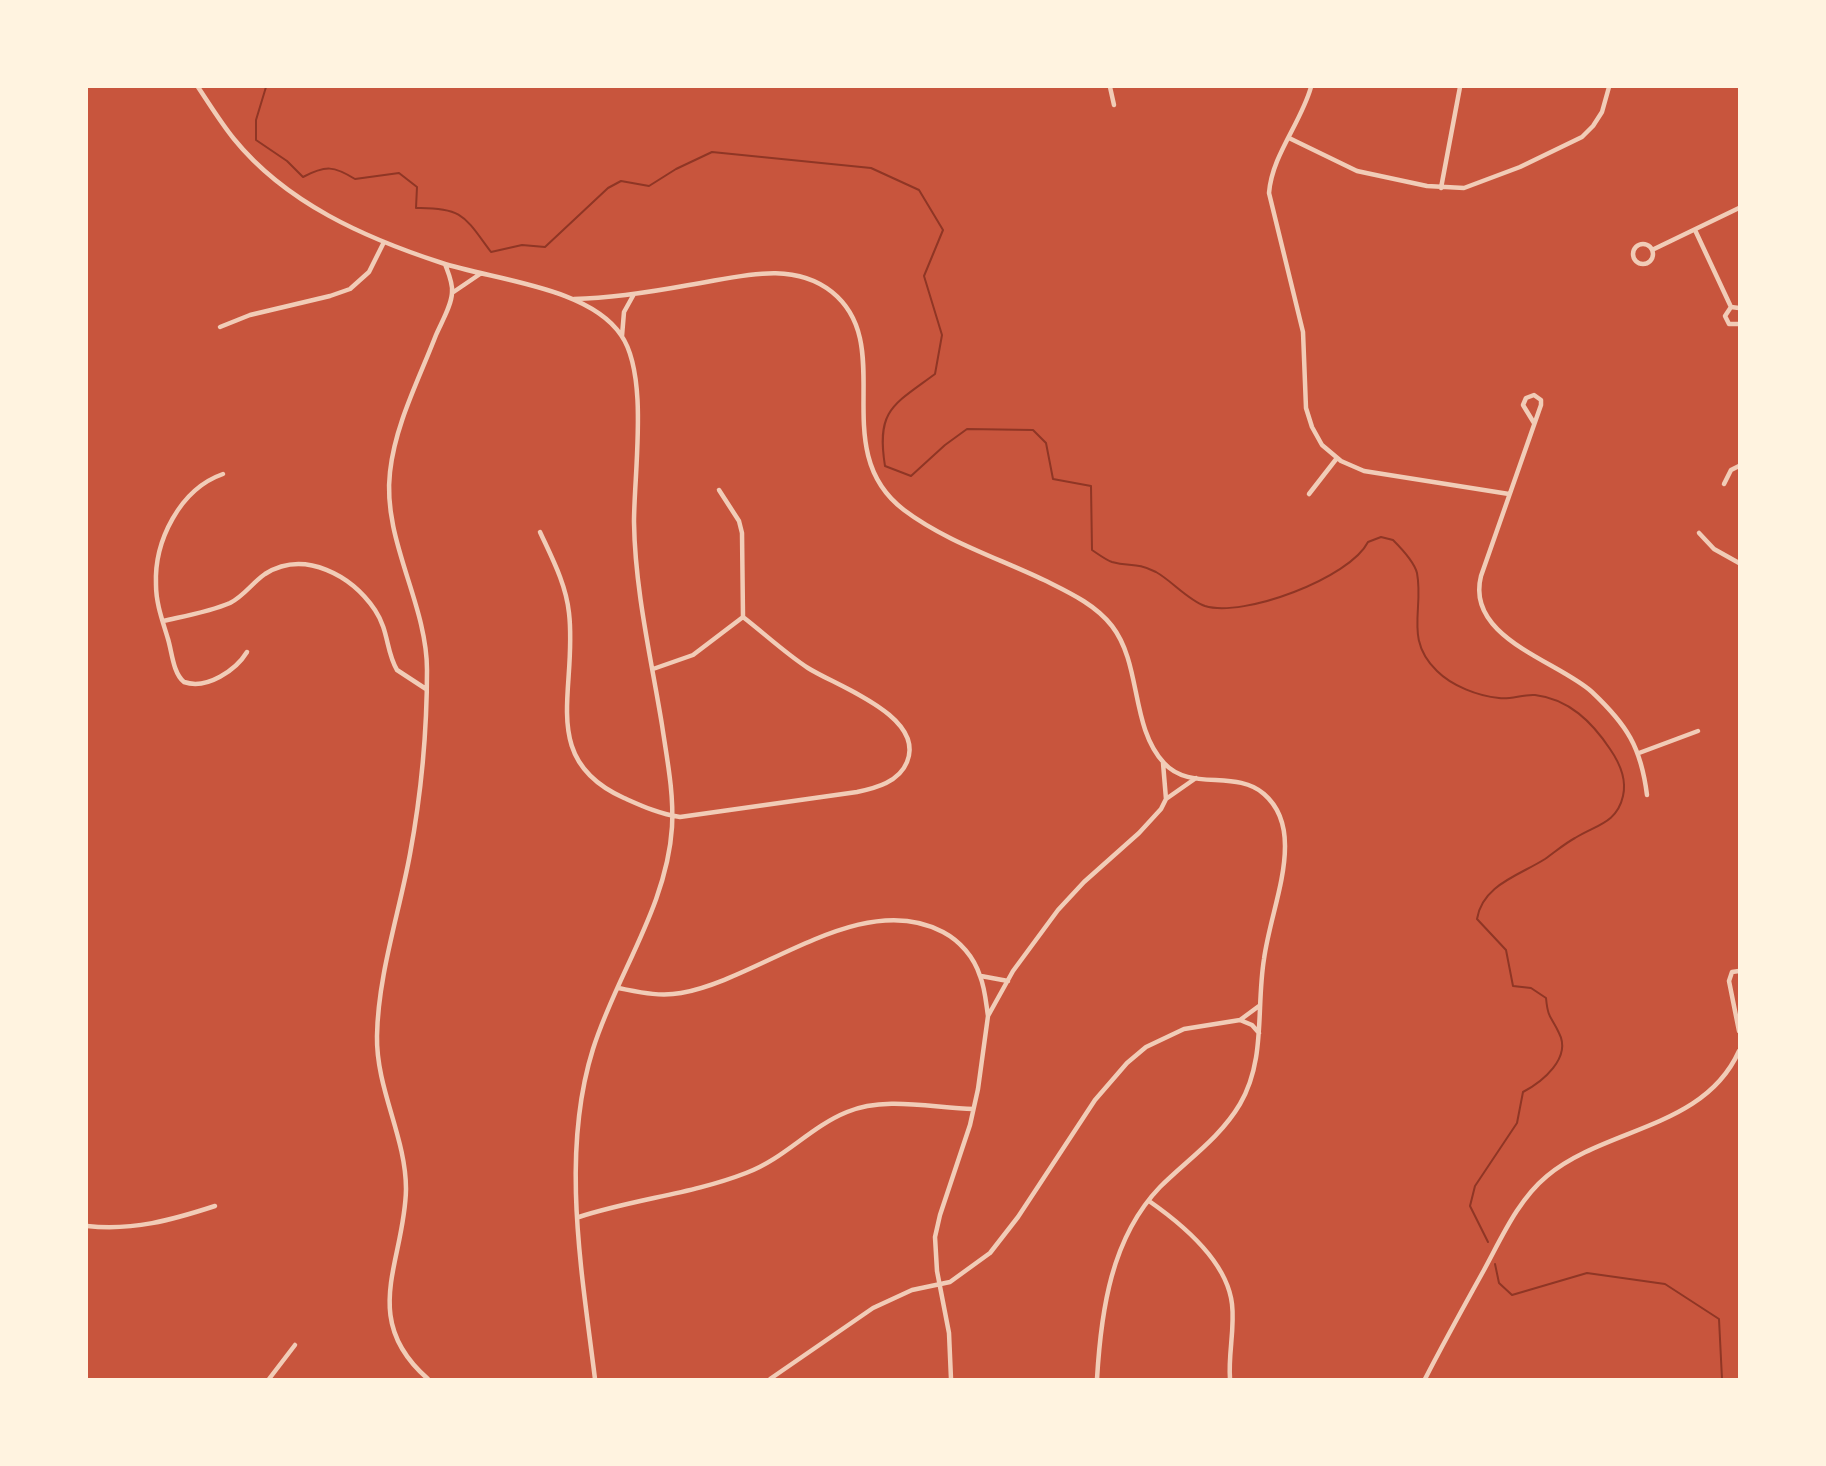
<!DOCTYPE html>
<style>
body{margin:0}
#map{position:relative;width:1826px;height:1466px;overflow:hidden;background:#c8553d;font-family:Mulish,sans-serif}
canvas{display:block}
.frame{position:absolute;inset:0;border:88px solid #fff3e0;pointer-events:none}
</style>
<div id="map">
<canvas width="1826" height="1466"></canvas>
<div class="frame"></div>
</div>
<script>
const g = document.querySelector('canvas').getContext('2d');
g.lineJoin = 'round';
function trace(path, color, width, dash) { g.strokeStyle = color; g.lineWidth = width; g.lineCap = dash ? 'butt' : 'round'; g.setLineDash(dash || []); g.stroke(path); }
trace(new Path2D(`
 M266,87l-10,33v20l31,21 16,16c23,-12 31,-11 52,2l44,-6 18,14 -1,21c47,-1 49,9 75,44l31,-7 23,2 63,-59 13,-7 28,5 27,-17 36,-17 159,16 48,22 24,40 -19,46 18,59 -7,39c-42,31 -59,36 -50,92l26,10 34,-31 22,-16 66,1 13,13 7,36 38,7 1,64c6,4 14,10 20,12 18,5 24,0 44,10 16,9 32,28 49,34 38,12 145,-28 163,-64l13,-5 12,3c8,8 21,21 24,33 7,37 -13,66 20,98 15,15 41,25 62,27 11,2 24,-4 36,-3 34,4 57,27 75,54 9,13 17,30 13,47 -6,27 -27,29 -48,42 -11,6 -20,14 -30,21 -25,16 -63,26 -68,60l29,31 7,36 18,2 15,10c2,21 5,18 13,35 13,25 -17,49 -36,59l-6,31 -42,63 -5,20 18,36
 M1495,1264l4,19 13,12 75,-22 78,11 54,35 3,60`), '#8f3625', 2);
trace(new Path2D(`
 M198,87c12,18 23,36 36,52 52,64 131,99 208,124 52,17 147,24 179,72 28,40 13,137 13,187 1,68 17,136 28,203 5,34 12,68 10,102 -5,80 -56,148 -79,222 -33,105 -11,224 2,330
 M1110,87l4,18
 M1311,87c-10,36 -39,68 -42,106l34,139 3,76 6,19 10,18 19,16 23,10 145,23
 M1289,138l68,33 70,15 37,2 56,-21 62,-30 11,-11 9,-14 7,-25
 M1441,188l19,-101
 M1695,230l36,77
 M1633 254a10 10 0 1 1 20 0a10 10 0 1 1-20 0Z
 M1652,250l87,-42
 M452,293l28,-19
 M574,299c39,-1 77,-7 115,-14 47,-7 102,-26 143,7 67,54 -7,158 72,218 41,31 94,48 140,70 24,12 51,24 68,46 30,39 18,100 52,137 26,29 72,6 100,31 15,13 21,32 21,52 0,37 -16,76 -21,113 -8,49 2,101 -24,145 -20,34 -53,56 -80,83 -49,51 -59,124 -63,192
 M1739,308l-8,-1 -6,9 4,8h10
 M220,327l30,-12 80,-19 20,-7 19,-17 15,-30
 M622,336l2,-24 10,-18
 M1534,423l-11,-18 3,-7 8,-3 7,5v5l-60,171c-16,62 77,85 111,116 35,33 49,55 55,103
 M223,474c-43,15 -69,67 -67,111 0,19 7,37 12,54 4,13 5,34 16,43 23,8 52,-12 63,-30
 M1724,484l7,-14 8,-4
 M1309,494l28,-36
 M540,532c12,26 26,52 29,81 9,76 -32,146 55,185 18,8 35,16 56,19l177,-25c19,-4 42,-10 50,-30 19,-46 -71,-76 -99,-94 -23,-15 -43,-34 -65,-51
 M1699,533l15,16 25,14
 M163,621c22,-5 46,-9 67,-18 14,-7 22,-20 35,-29 40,-25 87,2 110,36 14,21 11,42 22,60l29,19
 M653,669l40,-14 50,-38 -1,-84 -3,-12 -20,-31
 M1639,753l59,-22
 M1166,799l30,-21
 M1739,971l-7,1 -3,9 10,50
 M981,976l27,5
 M618,988c21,4 41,9 63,5 80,-14 180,-105 262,-61 17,9 31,25 37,44 5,12 6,27 8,40
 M1240,1020l12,5 7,8
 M1149,1201c33,23 78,60 83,103 3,25 -4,50 -2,75
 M579,1217c55,-18 113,-23 167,-44 38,-14 64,-46 101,-61 38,-16 86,-4 126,-3
 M87,1226c46,5 85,-6 128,-20
 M269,1379l26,-34
 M428,1379c-70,-61 -23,-118 -22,-190 0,-52 -30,-100 -29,-153 1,-61 22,-122 33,-182 11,-59 17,-123 17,-184 0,-67 -45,-130 -37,-198 5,-47 29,-93 46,-137 5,-12 16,-30 16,-43 1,-9 -4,-20 -7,-28
 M770,1379l103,-71 39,-18 38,-8 40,-29 28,-36 77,-117 32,-37 19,-16 38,-18 56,-9 19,-14
 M951,1379l-2,-46 -12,-62 -2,-34 5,-22 30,-90 8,-36 10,-73 25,-45 45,-61 26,-28 55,-49 22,-24 5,-10 -3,-36
 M1425,1379c19,-37 39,-73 59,-109 18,-33 34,-70 63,-94 59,-49 157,-47 192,-125`), '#f1ccb7', 4.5);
</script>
